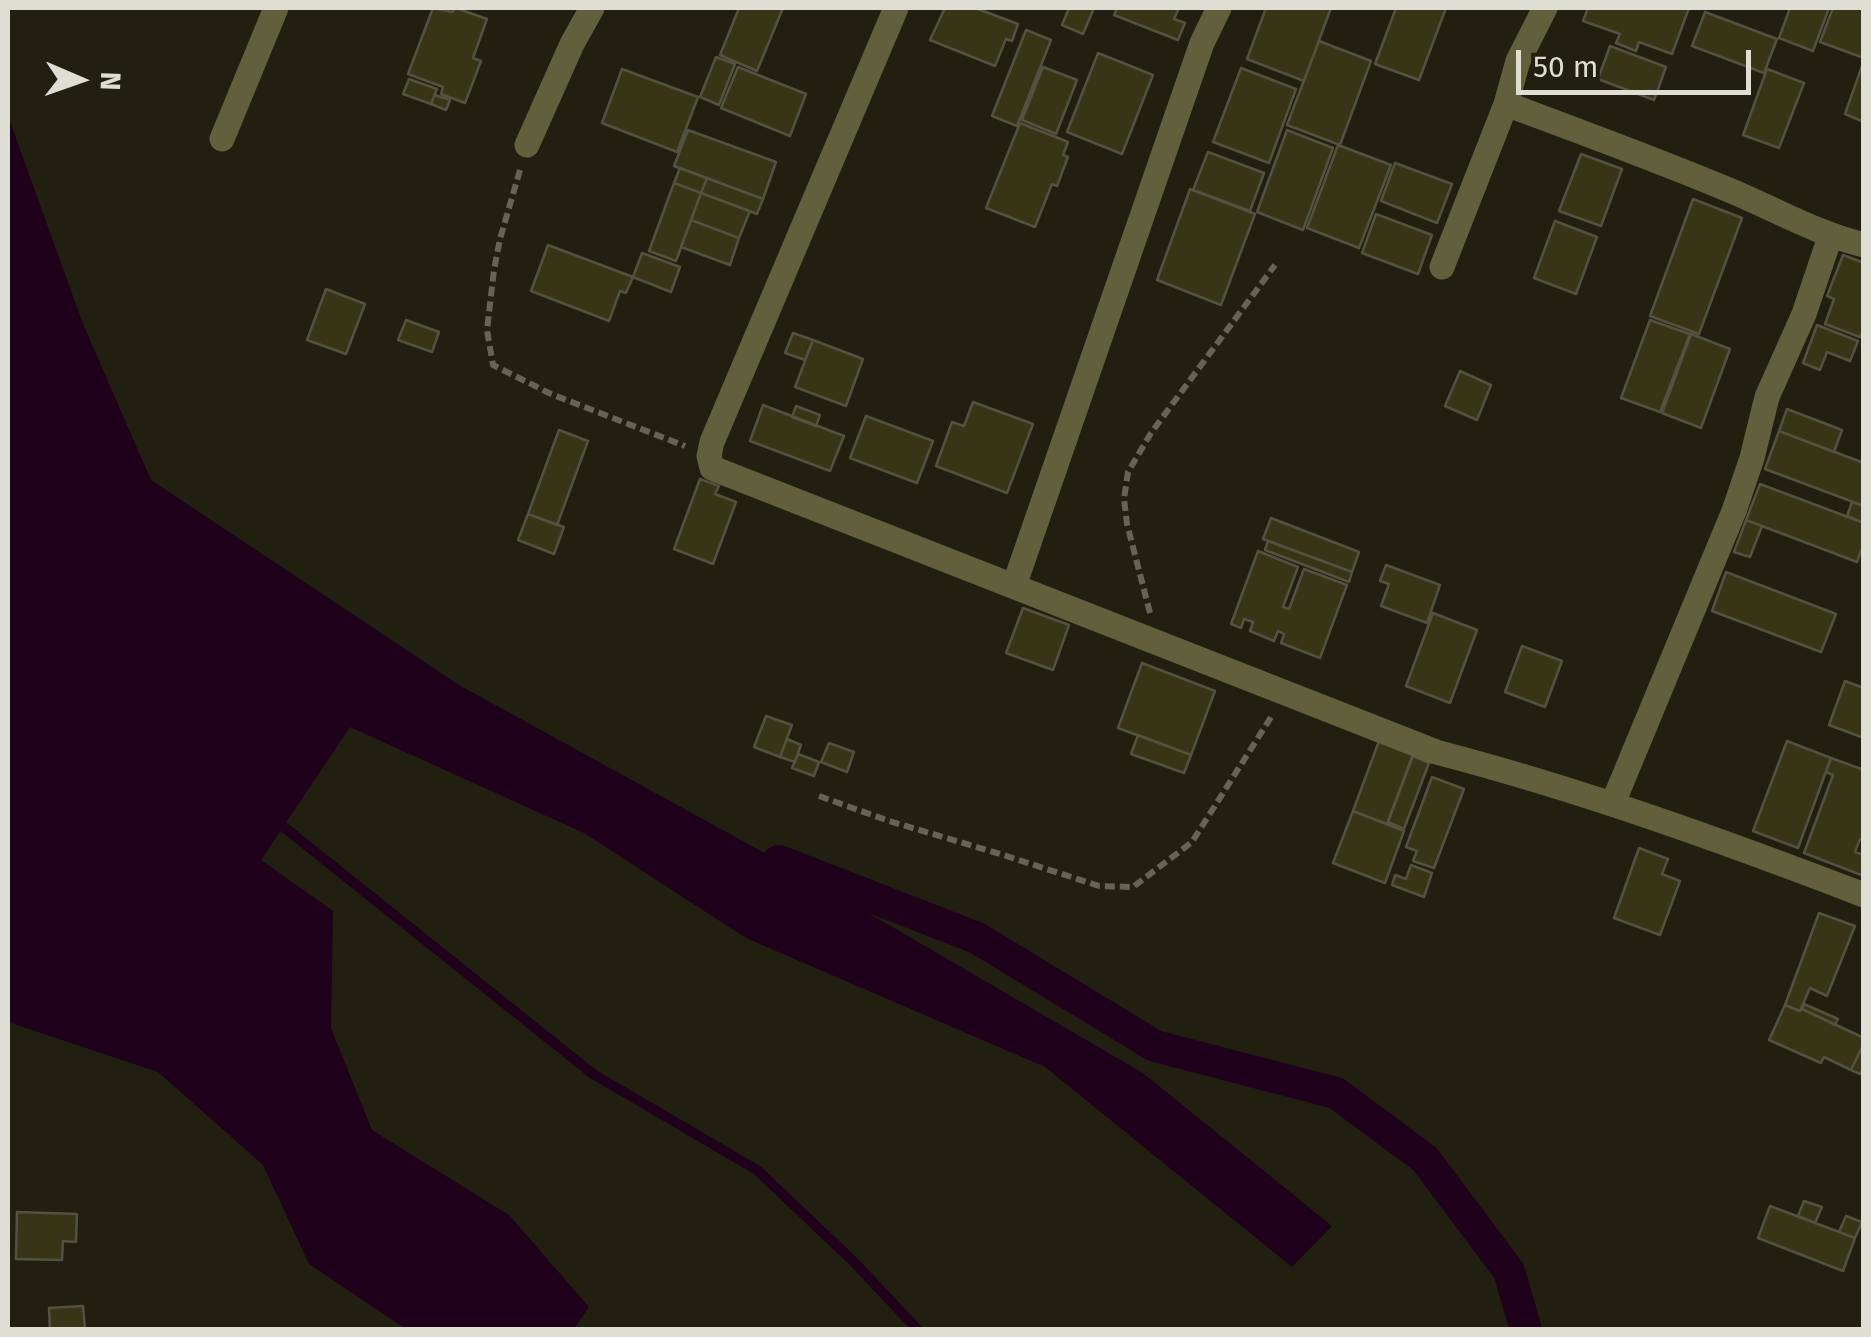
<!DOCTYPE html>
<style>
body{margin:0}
#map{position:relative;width:1871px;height:1337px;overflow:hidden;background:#212010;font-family:"Fira Sans",sans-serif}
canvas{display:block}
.frame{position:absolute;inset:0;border:10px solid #dfded4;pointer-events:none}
.north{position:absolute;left:30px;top:30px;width:100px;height:100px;-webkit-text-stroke:8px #212010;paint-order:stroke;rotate:92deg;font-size:28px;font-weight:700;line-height:40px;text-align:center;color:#dfded4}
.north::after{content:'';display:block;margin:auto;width:35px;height:45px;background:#dfded4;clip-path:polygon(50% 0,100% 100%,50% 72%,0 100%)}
.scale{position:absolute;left:1516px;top:50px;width:235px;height:45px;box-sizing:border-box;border:5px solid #dfded4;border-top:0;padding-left:12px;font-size:30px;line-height:35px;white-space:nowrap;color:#dfded4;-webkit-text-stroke:8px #212010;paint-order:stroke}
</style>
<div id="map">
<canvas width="1871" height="1337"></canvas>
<div class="frame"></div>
<div class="north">N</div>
<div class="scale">50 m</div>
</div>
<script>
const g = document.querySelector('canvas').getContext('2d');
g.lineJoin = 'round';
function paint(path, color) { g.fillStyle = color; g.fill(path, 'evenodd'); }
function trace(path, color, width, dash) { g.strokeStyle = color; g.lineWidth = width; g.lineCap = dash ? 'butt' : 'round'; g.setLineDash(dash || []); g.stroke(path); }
paint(new Path2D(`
 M8,116l75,208 68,156 308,205 320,176 364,212 189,153 -40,41 -247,-200 -299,-129 -162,-105 -234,-106 -89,133 72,51 -2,117 41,102 137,85 80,92 -15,22h-168l-97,-65 -46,-99 -105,-93 -150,-50z`), '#1f011c');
trace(new Path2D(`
 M275,820l318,254 164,96 96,91 65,69`), '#1f011c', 10);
trace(new Path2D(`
 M779,861l198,77 178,108 181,47 89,66 84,112 17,59`), '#1f011c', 32);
const building = new Path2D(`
 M433,8l19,4 4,-4 31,11 -14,39 8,3 -16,42 -24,-9 2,-7 -35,-13z
 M739,8h44l-26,63 -37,-16z
 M945,8h30l43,16 -6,17 -6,-2 -11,27 -65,-26z
 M1069,8h25l-11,26 -21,-9z
 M1117,8h62l-5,11 11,4 -7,17 -64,-25z
 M1266,8h65l-27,73 -57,-22z
 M1396,8h50l-27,72 -44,-16z
 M1588,8h101l-17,46 -33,-12 -3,9 -20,-8 4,-9 -37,-13z
 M1790,8h39l-16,43 -34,-13z
 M1833,8h31v50l-44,-16z
 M1705,12l72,27 -13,34 -72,-27z
 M1026,30l25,10 -34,86 -25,-10z
 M1319,41l52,20 -31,84 -53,-20z
 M1610,46l56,21 -12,33 -56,-21z
 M1098,53l55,22 -31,79 -55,-22z
 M716,57l19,7 -16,41 -19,-8z
 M1862,66l2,1v55l-19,-8z
 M738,67l68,27 -16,42 -69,-28z
 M1043,67l34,13 -21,54 -34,-14z
 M1241,68l55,21 -27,74 -56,-21z
 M622,69l76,28 -21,55 -75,-29z
 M1767,69l37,14 -25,65 -36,-13z
 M409,79l28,10 -6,15 -28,-10z
 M435,95l15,5 -4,10 -15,-6z
 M1020,123l48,19 -5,13 5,2 -11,29 -5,-2 -17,43 -49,-19z
 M688,130l88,32 -13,37 -89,-33z
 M1287,130l46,18 -30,82 -46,-18z
 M1338,145l53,20 -32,83 -52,-20z
 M1208,152l56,21 -14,38 -57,-21z
 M1581,154l41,15 -21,57 -42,-15z
 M1395,163l57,21 -15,39 -56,-22z
 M680,168l27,10 -6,15 -27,-10z
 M707,178l56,21 -6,15 -56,-21z
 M674,183l27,10 -25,68 -27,-10z
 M1190,189l65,25 -34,91 -64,-25z
 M701,193l49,18 -11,27 -48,-18z
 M1693,199l49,19 -43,116 -49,-18z
 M1376,214l56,21 -14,39 -56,-21z
 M691,220l48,18 -9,27 -49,-18z
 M1555,221l42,16 -21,57 -42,-16z
 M548,245l85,32 -7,16 -6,-2 -11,30 -78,-30z
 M642,253l38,14 -9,25 -38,-15z
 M1843,255l21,8v68l-4,6 -35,-13 9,-25 -7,-3z
 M326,289l39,15 -19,50 -39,-14z
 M406,320l33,12 -7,20 -34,-12z
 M1650,320l40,14 -30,78 -39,-14z
 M1817,325l41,16 -8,20 -23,-9 -7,18 -17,-7z
 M793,333l20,7 -8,20 -20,-7z
 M1691,334l39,15 -29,79 -39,-15z
 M813,340l50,19 -17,47 -51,-19z
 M1460,371l31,14 -14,35 -32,-14z
 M973,402l60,22 -26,69 -71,-27 16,-44 12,4z
 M763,405l81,31 -14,35 -80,-30z
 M796,406l24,9 -4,11 -24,-9z
 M1787,409l55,21 -8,22 -55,-21z
 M866,416l67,25 -16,42 -67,-25z
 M559,430l29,11 -31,84 -29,-11z
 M1779,431l85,32v43l-99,-37z
 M700,479l19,7 -4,8 21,8 -23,62 -39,-15z
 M1760,484l104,39v20l-7,19 -111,-42z
 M1852,502l12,4v17l-17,-7z
 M528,514l36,13 -10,27 -36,-14z
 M1271,518l88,34 -7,20 -89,-33z
 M1746,520l16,6 -12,31 -16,-5z
 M1268,541l84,31 -3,10 -84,-32z
 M1258,551l40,16 -15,40 6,2 15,-40 43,16 -27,73 -39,-15 3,-9 -6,-3 -4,10 -24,-10 3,-9 -9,-3 -3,9 -10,-4z
 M1386,565l54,20 -13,38 -46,-17 8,-22 -9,-3z
 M1726,572l110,42 -15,38 -109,-41z
 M1023,608l46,17 -16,45 -47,-17z
 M1433,613l44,17 -27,73 -44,-17z
 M1522,646l40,15 -17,46 -40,-15z
 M1142,663l73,28 -24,64 -73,-27z
 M1845,681l19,7v50l-35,-13z
 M766,716l26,9 -12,32 -26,-10z
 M1138,735l53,20 -7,18 -53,-19z
 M787,739l14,6 -6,17 -15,-5z
 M1379,741l34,13 -26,70 -34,-13z
 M1787,741l44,17 -33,90 -45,-17z
 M829,743l25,9 -7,20 -26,-10z
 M798,754l21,8 -5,14 -22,-8z
 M1413,756l16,7 -25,66 -16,-7z
 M1831,758l33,12v71l-4,-2 -5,13 9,3v21l-60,-23 29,-78 -7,-3z
 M1432,777l32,12 -30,79 -21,-7 4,-10 -11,-4z
 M1353,811l51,20 -19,52 -52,-20z
 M1639,848l29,11 -6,15 18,7 -20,54 -46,-17z
 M1411,865l21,8 -8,24 -32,-12 3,-10 11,4z
 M1819,913l36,13 -28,70 -17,-8 -10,23 -15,-6z
 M1804,1004l34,15 -3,6 -33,-16z
 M1785,1005l15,6 2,-2 62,29v5l-13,27 -27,-13 -3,6 -52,-23z
 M1861,1049l3,1v16l-4,8 -9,-4z
 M1804,1201l18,6 -7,16 -17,-7z
 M1770,1206l85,32 -12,33 -85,-33z
 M17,1212l60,2 -1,28 -13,-1 -1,19 -46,-1z
 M1846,1216l16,6 -7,16 -16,-6z
 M83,1306l2,24h-35l-1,-22z`);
paint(building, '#373516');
trace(building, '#535240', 2.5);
trace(new Path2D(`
 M520,170l-20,69 -6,31 -7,60 6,35 58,29 134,52
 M1150,613l-23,-89 -3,-25 4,-27 23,-39 124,-168
 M819,796l70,25 108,32 102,33 34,1 59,-45 81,-128`), '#646355', 6, [10, 5]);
trace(new Path2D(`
 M896,8l-184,434 -3,14 3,12 724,284c146,38 287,89 428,143
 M1506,104c75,28 149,55 223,86 46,19 86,43 135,55
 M222,139l54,-131
 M527,145l45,-101 20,-36
 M1442,267l64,-163 12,-43 27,-53
 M1014,586l188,-543 17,-35
 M1613,803l121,-292 18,-53 15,-61 37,-83 26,-77`), '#62603c', 25);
</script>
